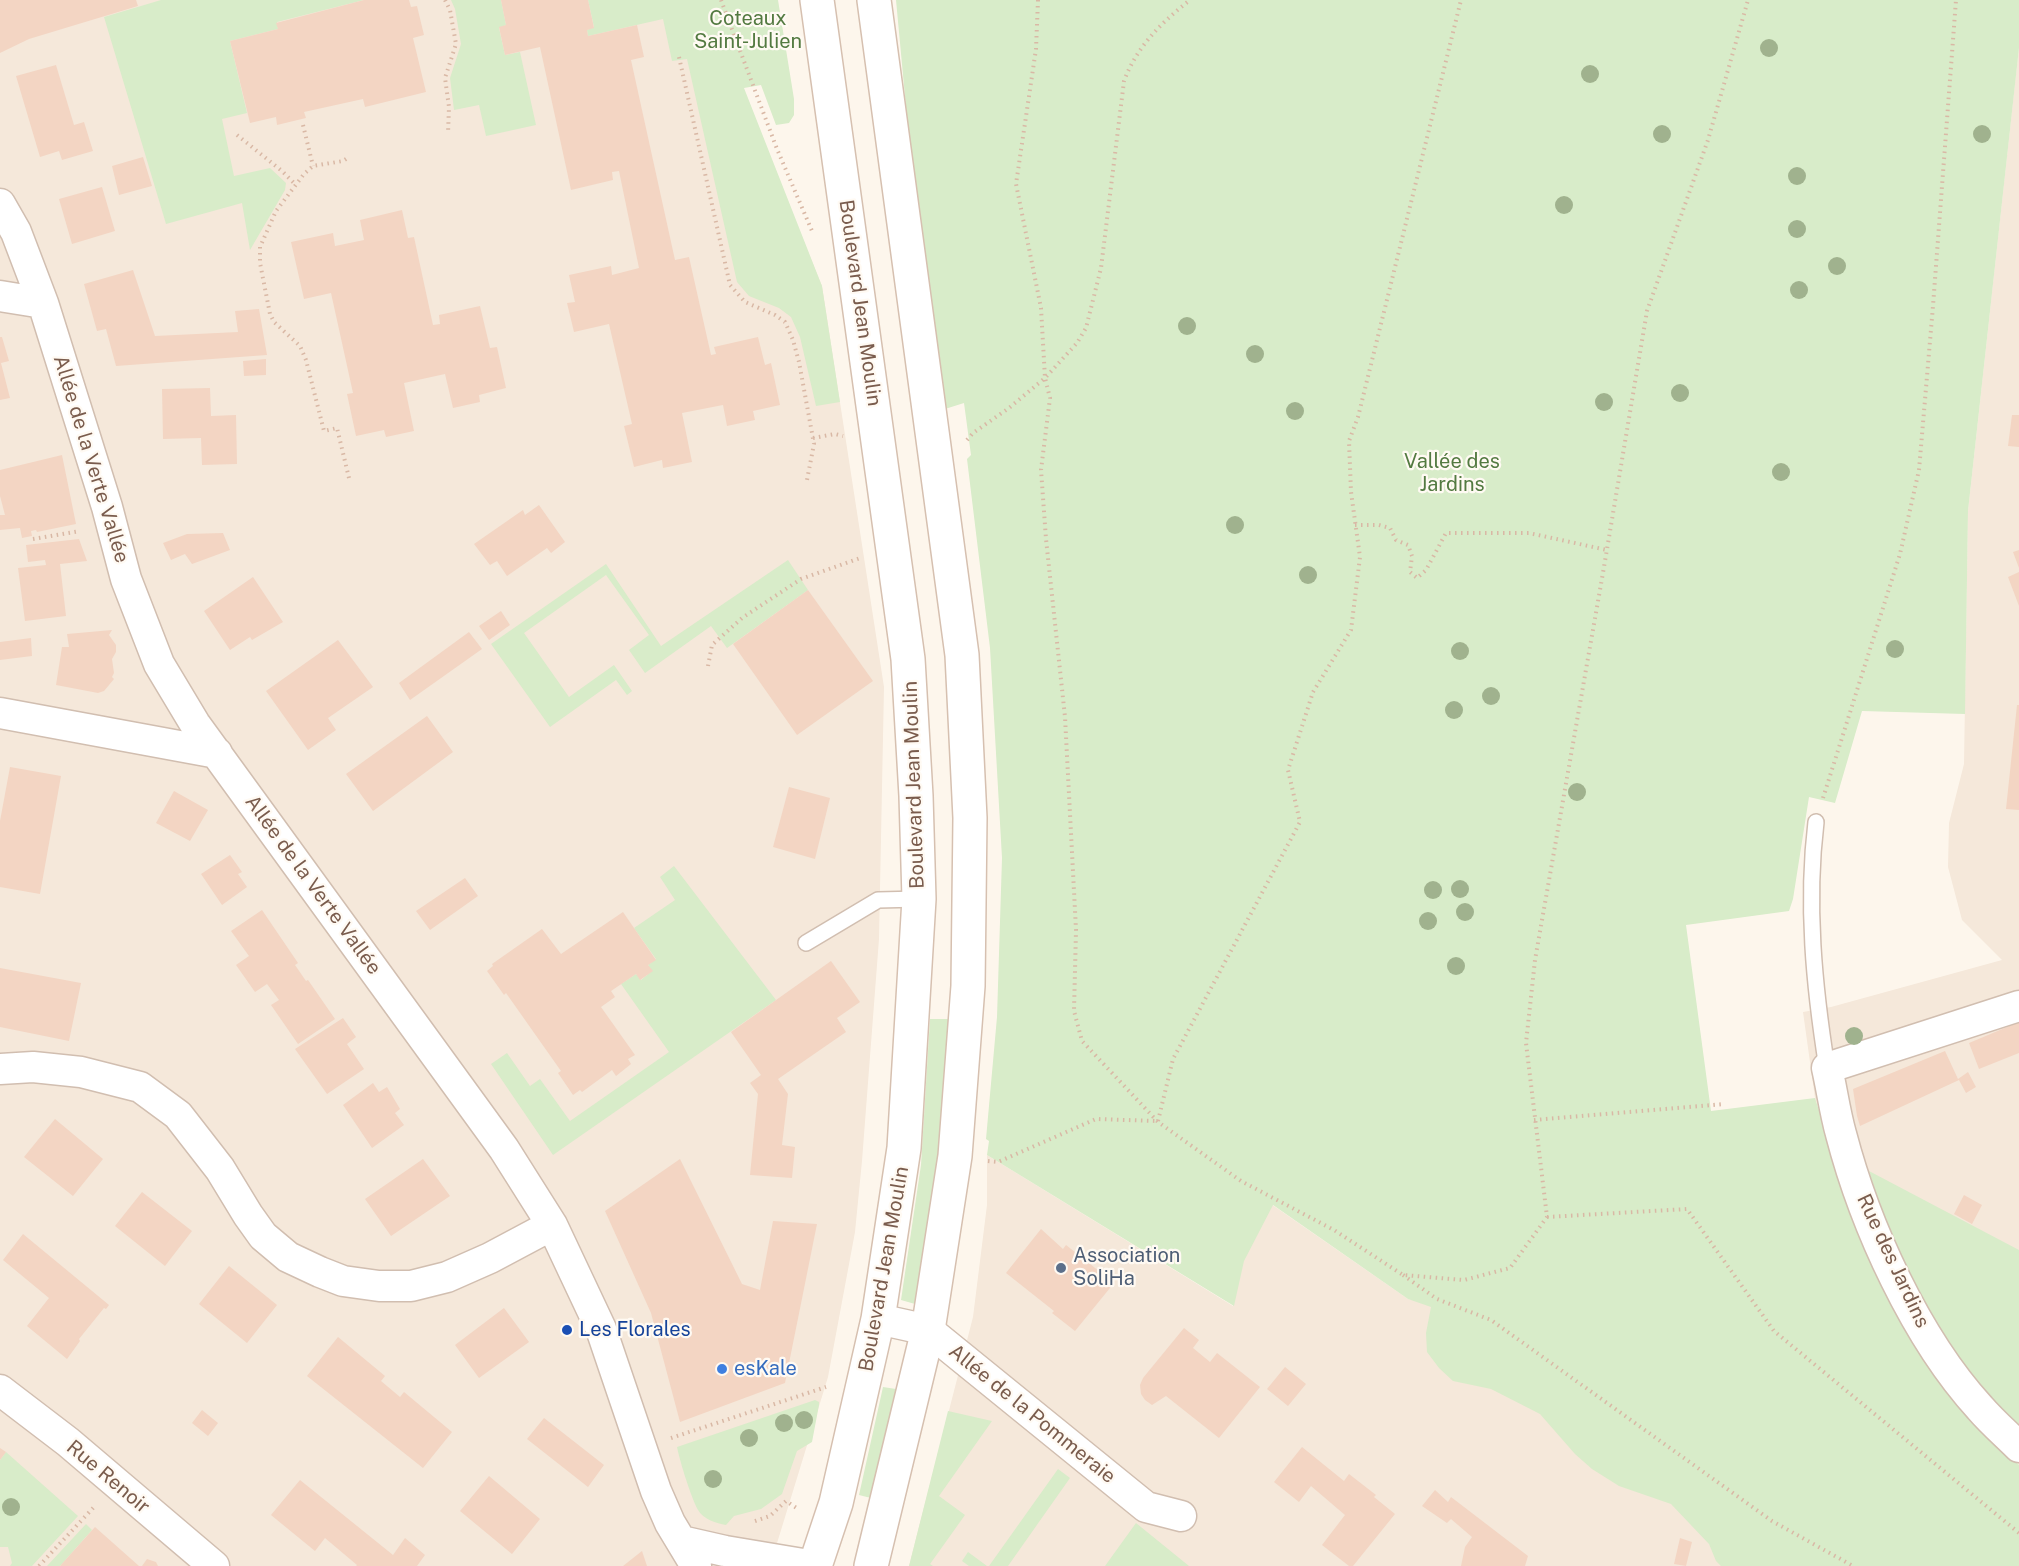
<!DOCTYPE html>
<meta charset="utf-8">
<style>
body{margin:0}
canvas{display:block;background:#fdf6ec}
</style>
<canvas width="2019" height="1566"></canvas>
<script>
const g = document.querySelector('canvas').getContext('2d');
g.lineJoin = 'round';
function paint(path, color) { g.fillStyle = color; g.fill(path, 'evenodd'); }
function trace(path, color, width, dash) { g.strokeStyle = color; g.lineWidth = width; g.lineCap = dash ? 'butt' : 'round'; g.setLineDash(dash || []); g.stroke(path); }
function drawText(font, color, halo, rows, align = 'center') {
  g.font = font + ' "Public Sans",sans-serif'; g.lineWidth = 4.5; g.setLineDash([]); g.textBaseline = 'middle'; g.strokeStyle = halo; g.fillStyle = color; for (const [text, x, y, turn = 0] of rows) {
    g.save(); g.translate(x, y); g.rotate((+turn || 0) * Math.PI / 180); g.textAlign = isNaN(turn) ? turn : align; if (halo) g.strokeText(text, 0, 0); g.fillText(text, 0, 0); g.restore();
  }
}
paint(new Path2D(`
 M0,0h705l117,286 62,401 -5,252 -17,222 -7,71 -27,145 -58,189h-770z
 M2019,47v1418l-49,-49 -132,-246 -23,-72 -12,-86 28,-5 171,-47 -40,-40 -14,-53 1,-44 15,-59 4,-253z
 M987,1155l246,151 25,-111 150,104 36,7 367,260h-902l64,-249 14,-112z`), '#f5e8da');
paint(new Path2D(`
 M161,0h203l-87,22 1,7 -48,12 17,72 -25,6 12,57 36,-8 16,15 -1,7 -35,60 -8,-47 -76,21 -62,-207z
 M451,0h50l5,25 -7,3 6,27 15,-3 16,73 -50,11 -7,-31 -25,5 -4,-32 11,-34 -6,-35z
 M588,0h190l16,99v16l-5,8 -13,2 -15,-40 -17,3 78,198 18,116 -24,4 -16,-69 -9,-20 -12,-9 -30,-12 -12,-14 -50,-223 -15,2 -9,-42 -75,17 -1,-6 7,-3z
 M896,0h1123v48l-51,463 -3,203 -103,-3 -27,92 -26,-6 -16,102 -4,12 -103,14 25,186 104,-13 23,72 132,246 49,49v101h-298l-5,-5 -7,-17 -38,-40 -52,-18 -27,-17 -17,-15 -35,-40 -49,-25 -38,-8 -14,-13 -12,-16 -1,-19 5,-26 -23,-8 -135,-94 -29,56 -10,45 -247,-151 2,-14 -3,-2 11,-122 5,-159 -12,-210 -23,-189 4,-4 -7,-52 -19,6 -32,-227z
 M788,560l20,30 -81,58 -16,-22 -66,47 -16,-23 20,-15 -43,-60 -82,58 45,64 45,-32 18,26 -5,4 -11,-15 -66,47 -59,-83 115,-80 55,82z
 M674,866l102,134 -223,155 -62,-91 16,-11 23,33 10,-7 30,42 99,-69 -48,-68 15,-10 5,6 11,-9 -4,-6 8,-6 -22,-31 41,-28 -15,-23z
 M930,1019h21l-13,147 -23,138 -14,-4 20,-135z
 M1869,1171l150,79v178l-30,-29 -36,-48 -32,-53 -35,-73z
 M883,1387l13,2 -25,109 -12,-3z
 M815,1400l4,2v3l-7,37 -15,9 -15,43 -21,15 -27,7 -8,9c-10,-2 -22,-5 -28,-15 -7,-13 -18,-48 -21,-63z
 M948,1411l44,10 -53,75 26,19 -35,49 3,2h-24z
 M6,1452l72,64 -46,50h-22l2,-3 -4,-16h-8v-87z
 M1058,1469l12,9 -62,88h-19z
 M1136,1523l53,43h-84z
 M86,1524l6,6 -32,36h-13z
 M968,1552l19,14h-18l-7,-5z`), '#d8ecc9');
paint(new Path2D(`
 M0,0h136l2,6 -109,33 -29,14z
 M364,0h45l2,7 6,-1 7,29 -11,3 13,54 -61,15 -2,-8 -59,13 2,6 -29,7 -1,-8 -26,6 -20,-82 48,-12 -2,-6z
 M501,0h87l6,28 -7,2 1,6 49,-11 7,32 -13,3 44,200 14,-3 22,98 5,-1 -2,-7 44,-10 7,28 6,-2 9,42 -27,6 2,9 -28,6 -4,-21 -41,8 10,49 -29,6 -1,-8 -28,7 -10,-41 8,-2 -23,-100 -35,8 -7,-29 8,-1 -6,-27 42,-9 1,9 27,-7 -20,-97 -7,1 1,8 -42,10 -31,-143 -35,8 -6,-28 7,-2z
 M56,65l18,60 10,-3 9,29 -31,9 -3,-9 -19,6 -24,-81z
 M143,157l9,29 -33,9 -7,-29z
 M102,187l13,44 -43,13 -13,-45z
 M402,210l6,28 6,-1 19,88 7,-1 -1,-9 41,-9 10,42 7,-1 9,41 -27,7 1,7 -27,6 -8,-34 -41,9 10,48 -28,6 -2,-7 -28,6 -9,-42 6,-1 -22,-100 -27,6 -13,-57 42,-9 2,13 29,-6 -4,-20z
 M133,270l22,66 83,-4 -3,-21 24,-2 8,46 -151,11 -10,-37 -9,2 -13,-47z
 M0,337h2l7,24 -8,2 9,35 -10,2z
 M266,359v16l-22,1 -1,-15z
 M210,388l1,28 25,-1 1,49 -35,1 -1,-27 -38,1 -1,-50z
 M2012,415h7v32l-11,-1z
 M62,455l14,69 -39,8 -1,-2 -5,1 1,5 -10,2 -2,-10 -20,2v-15h5l-5,-19v-26z
 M539,505l26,37 -14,11 -4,-5 -40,28 -10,-15 -7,4 -16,-21 49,-34 2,5z
 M223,533l7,17 -38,14 -7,-10 -14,6 -8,-17 24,-9z
 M79,539l8,22 -27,3 6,52 -41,5 -7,-53 28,-3 -1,-5 -17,2 -2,-17z
 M2019,550v18l-6,-16z
 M2019,572v34l-11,-29z
 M253,577l30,45 -31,18 -2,-3 -20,13 -26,-39z
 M808,590l65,91 -76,54 -64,-91z
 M501,611l9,14 -21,15 -10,-14z
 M112,630l-3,5 7,10v7l-4,7 2,14 -2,4 2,2 -10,12 -6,2 -42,-8 6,-38h7l-2,-13z
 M469,632l13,17 -72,51 -11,-17z
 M31,638l1,18 -32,4v-18z
 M338,640l35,47 -45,31 8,12 -28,20 -42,-59z
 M2017,705h2v105l-13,-1z
 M427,716l26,36 -80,59 -27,-37z
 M10,767l51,9 -21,118 -40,-7v-66z
 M789,787l41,11 -15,61 -42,-12z
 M174,791l34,19 -18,31 -34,-18z
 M230,855l12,17 -4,2 9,13 -25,18 -21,-31z
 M465,878l13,18 -48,34 -14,-19z
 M262,910l36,53 -3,2 11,16 2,-1 27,39 -37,25 -27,-39 8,-5 -12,-16 -12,8 -19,-27 13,-9 -18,-25z
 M623,912l33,48 -8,5 5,6 -13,9 -4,-6 -25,17 4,6 -14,10 34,48 -7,4 3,5 -15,12 -4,-6 -30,22 -2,-2 -7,5 -15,-22 3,-2 -55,-78 -2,2 -17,-24 6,-5 -1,-2 50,-35 19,25z
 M831,961l29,41 -23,16 9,14 -68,47 10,15 -6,51 13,2 -3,31 -42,-3 8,-81 -8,-11 11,-8 -30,-43z
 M0,968l81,15 -12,58 -69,-14z
 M343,1018l13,19 -9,7 17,25 -37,25 -32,-45z
 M2019,1022v31l-40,16 -10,-26z
 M1945,1051l13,28 10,-7 8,15 -10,6 -7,-13 -99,46 -3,-10 -4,-27z
 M373,1083l6,9 8,-5 13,22 -5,4 9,12 -32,23 -29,-43z
 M55,1119l48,40 -30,37 -49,-39z
 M423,1159l27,37 -59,40 -26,-37z
 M680,1159l62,125 18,6 13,-69 44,3 -32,159 -105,39 -29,-109 -46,-102z
 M142,1192l50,39 -27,35 -50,-40z
 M1964,1195l18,10 -10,19 -18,-10z
 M1041,1229l22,20 3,-4 48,38 -39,48 -23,-18 2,-2 -48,-38z
 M23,1234l86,71 -3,4 -2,-1 -25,31 1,2 -13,18 -40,-33 22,-28 -46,-38z
 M229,1266l48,39 -30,38 -48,-39z
 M504,1308l25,34 -50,36 -24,-33z
 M1184,1328l15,12 -6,8 17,14 7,-9 43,34 -41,51 -53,-42 -14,9 -7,-5 -4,-6 -1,-9 3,-7z
 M338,1337l47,39 -4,5 19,16 4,-5 48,40 -29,36 -116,-92z
 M1285,1367l21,17 -18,22 -21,-17z
 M202,1410l16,13 -10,13 -16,-13z
 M544,1418l60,47 -16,22 -61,-48z
 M1302,1447l42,34 5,-7 27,21 -2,2 21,17 -42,52h-4l-27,-21 23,-30 -34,-29 -12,16 -25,-20z
 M0,1448l6,4 -6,8z
 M489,1476l51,43 -28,35 -52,-43z
 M300,1480l93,75 12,-17 20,17 -8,11h-61l1,-1 -32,-27 -10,13 -44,-36z
 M1435,1490l13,12 3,-5 77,59 -3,10h-64l4,-19 7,-10 -21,-18 -4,4 -25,-17z
 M95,1527l44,39h-79z
 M1680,1538l12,4 -6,24 -12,-2z
 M642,1551l5,15h-24z
 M147,1559l9,3 2,4h-16z`), '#f3d5c3');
const lane = new Path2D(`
 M1816,822c-10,82 -2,164 11,246
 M806,943l72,-43 41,-1`);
const street = new Path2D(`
 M0,204l16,28 27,71 64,204 19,72 33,85 36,60 309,425 48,76 49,104 55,162 14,32 26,43
 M0,296l43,7
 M0,713l217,40
 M2019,1006l-192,62c5,22 8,45 14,66 24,92 75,204 139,274 12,14 26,26 39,39
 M0,1069l33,-2 48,5 59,15 38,28 42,54 28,46 15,21 25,21 32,15 23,9 36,5h32l36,-9 43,-19 62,-33
 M878,1319l50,11 218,177 35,9
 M0,1390l68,52 146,124
 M681,1541l44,10 90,15`);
const secondary = new Path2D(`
 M815,1566l21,-63 42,-184 26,-171 15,-249 -3,-103 -8,-137 -91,-659
 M871,1566l57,-236 27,-174 13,-170 2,-168 -8,-163 -88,-655`);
trace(lane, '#d1beb0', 18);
trace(street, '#d1beb0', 33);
trace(secondary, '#d6c0b0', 36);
trace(new Path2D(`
 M445,0l5,10 6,34 -11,34 4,29 -1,27
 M721,0l56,149 35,82
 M1038,0l-2,49 -20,135 25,124 4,70 5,20 -9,72 5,69 19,178 11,213 -2,81 8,30 76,81 83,59 93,49 69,45 61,5 46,-12 37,-51 -21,-174 9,-83 69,-393 43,-256 61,-171 40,-140
 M679,57l51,228 15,17 30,13 10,7 8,18 6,22 15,82 -7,36
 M303,125l10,41
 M237,135l45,36 13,13
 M813,438l22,-4 8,2
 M967,440l6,-7 36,-25 36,-30 32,-35 9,-15 15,-60 23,-187c13,-35 38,-59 66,-81
 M349,478l-12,-50 -13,3 -18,-71 -6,-14 -26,-24 -4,-8 -10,-51v-16l16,-36 28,-37 9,-8 30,-5 6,-4
 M1355,525h24l11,3 6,12 12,5 4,11 -2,16 7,6 9,-8 20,-37h83l78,17
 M33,539l47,-8
 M708,666l4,-21 30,-27 59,-39 59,-21
 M1823,798l77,-244 19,-84 14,-164 23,-306
 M1534,1120l190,-16
 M1158,1121l15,-62 127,-237 -12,-52 25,-78 38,-62 9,-73 -9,-65 -2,-51 9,-24 103,-417
 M988,1161l10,1 98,-43 61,2
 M1547,1217l140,-8 87,122 245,202
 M1403,1275l34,24 54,21 281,201 81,45
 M671,1438l155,-51
 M755,1521l15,-5 16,-15 12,8
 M39,1566l55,-59`), '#d9b8a5', 4, [1.5, 4.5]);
trace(lane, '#fff', 15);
trace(street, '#fff', 30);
trace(secondary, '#fff', 33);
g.fillStyle = '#a0b28e';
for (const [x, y] of [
 [1769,48],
 [1590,74],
 [1662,134],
 [1982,134],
 [1797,176],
 [1564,205],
 [1797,229],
 [1837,266],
 [1799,290],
 [1187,326],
 [1255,354],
 [1680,393],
 [1604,402],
 [1295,411],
 [1781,472],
 [1235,525],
 [1308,575],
 [1895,649],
 [1460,651],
 [1491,696],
 [1454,710],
 [1577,792],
 [1460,889],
 [1433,890],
 [1465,912],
 [1428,921],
 [1456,966],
 [1854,1036],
 [804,1420],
 [784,1423],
 [749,1438],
 [713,1479],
 [11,1507]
]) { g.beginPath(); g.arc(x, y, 9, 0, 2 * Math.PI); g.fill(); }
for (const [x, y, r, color] of [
 [1061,1268,6,"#5c6f8a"],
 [567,1330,6,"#1a4fb4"],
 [722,1369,6,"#3f7fe0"]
]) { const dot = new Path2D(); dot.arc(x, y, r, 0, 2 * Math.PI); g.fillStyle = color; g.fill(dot); trace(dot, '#fffaf3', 2); }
drawText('20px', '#537a41', '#fffaf3', [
 ["Coteaux",748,19],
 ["Saint-Julien",748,42],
 ["Vallée des",1452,462],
 ["Jardins",1452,485]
]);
drawText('20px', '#7a5c4d', '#fffaf3', [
 ["Boulevard Jean Moulin",860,303,82],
 ["Allée de la Verte Vallée",91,459,73],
 ["Boulevard Jean Moulin",914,785,-92],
 ["Allée de la Verte Vallée",313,885,54],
 ["Rue des Jardins",1893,1261,65],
 ["Boulevard Jean Moulin",884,1269,-80],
 ["Allée de la Pommeraie",1032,1414,39],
 ["Rue Renoir",108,1477,40]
]);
drawText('20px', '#4e5e75', '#fffaf3', [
 ["Association",1073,1256],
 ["SoliHa",1073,1279]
], 'left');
drawText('20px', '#164399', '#fffaf3', [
 ["Les Florales",579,1330]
], 'left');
drawText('20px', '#366cbe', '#fffaf3', [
 ["esKale",734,1369]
], 'left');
</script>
